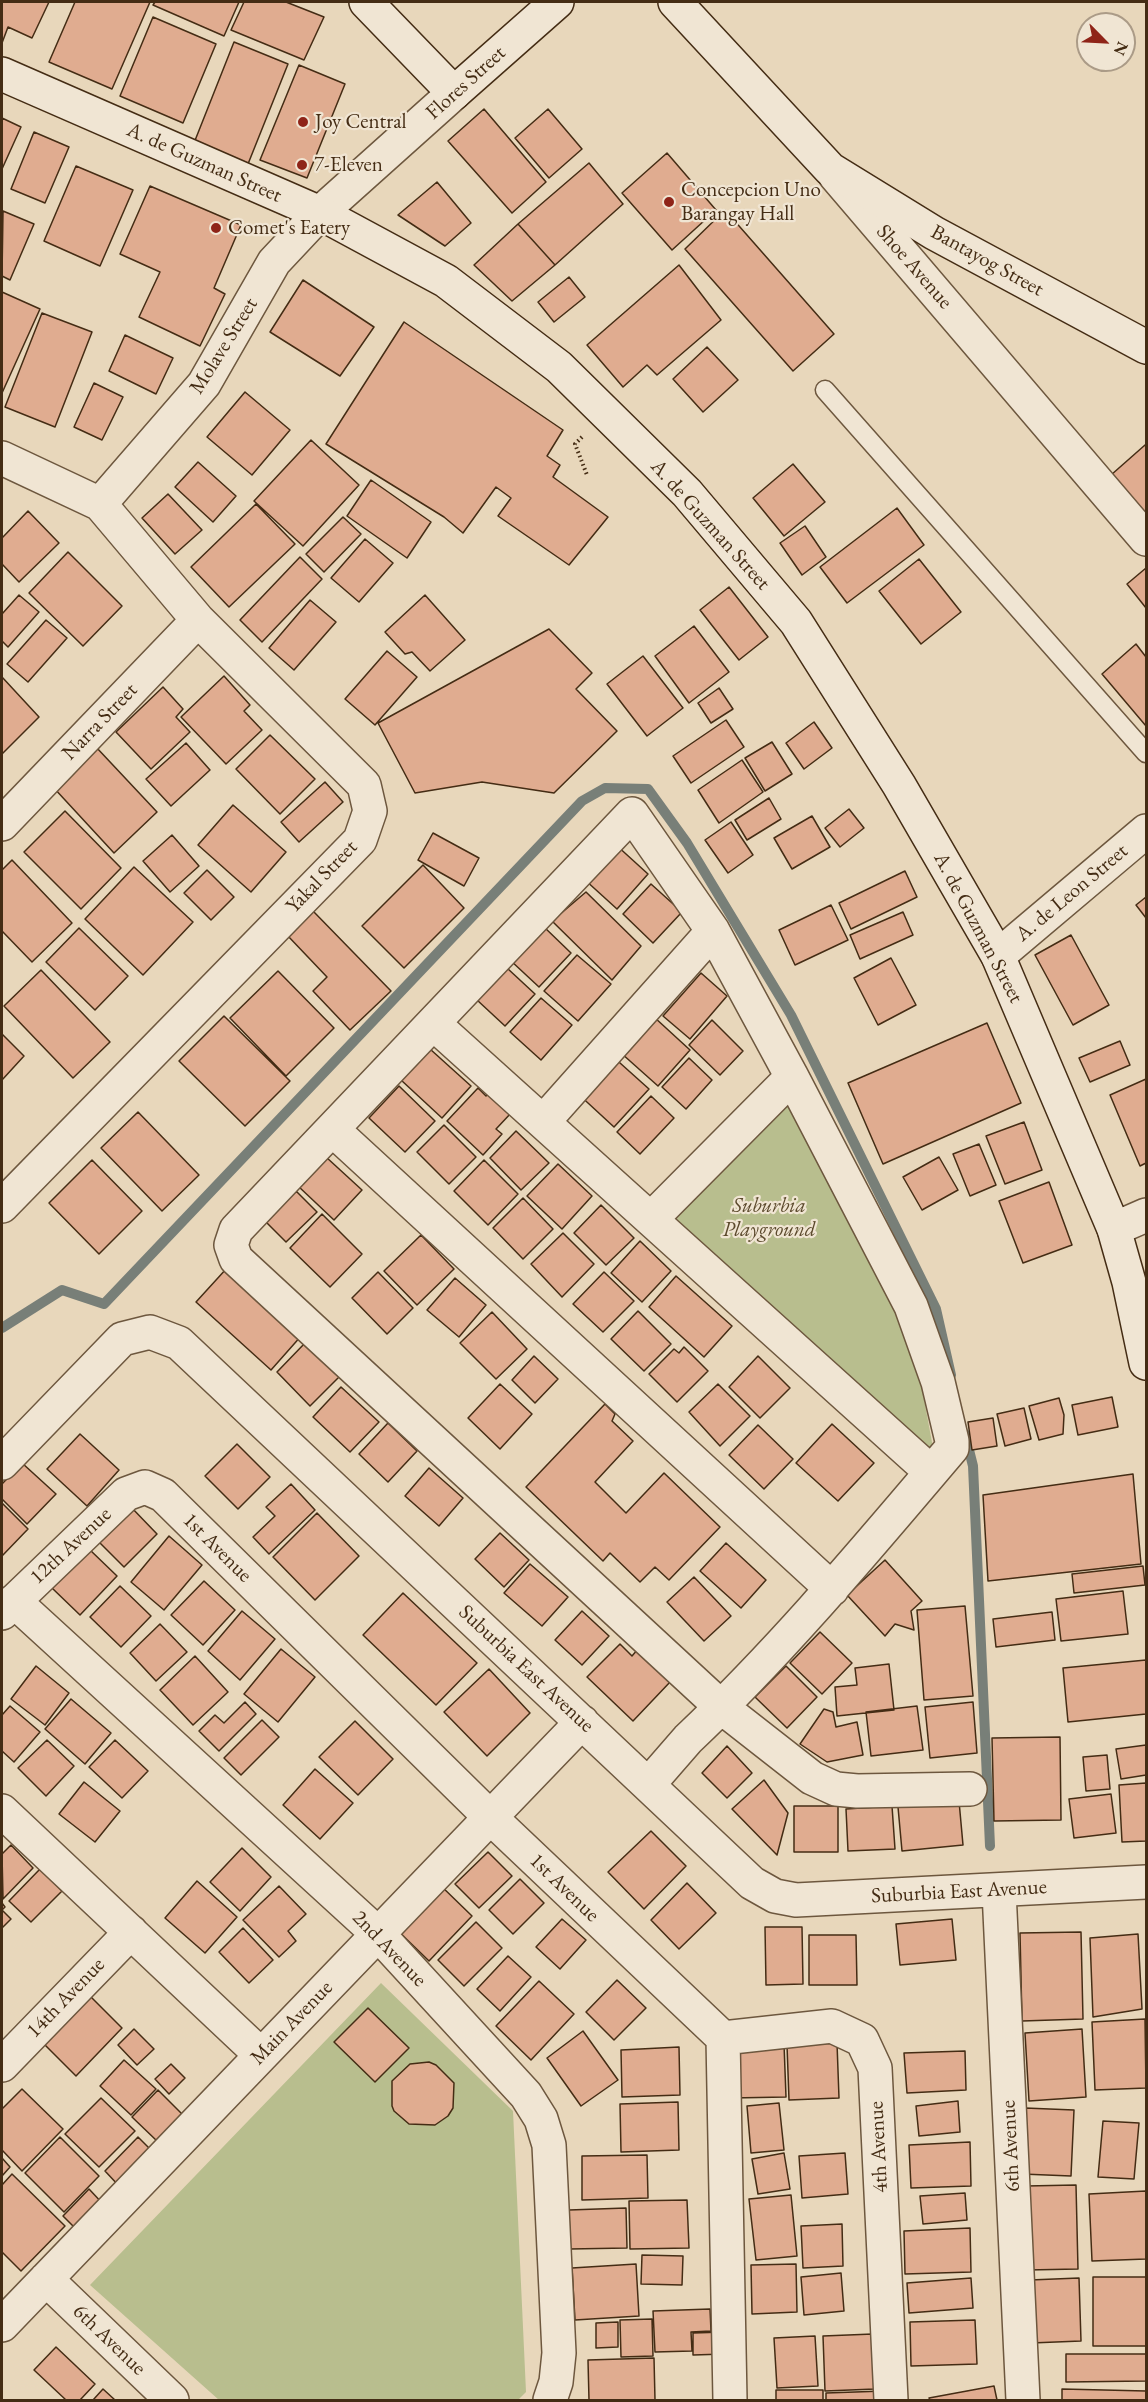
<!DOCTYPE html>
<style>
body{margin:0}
#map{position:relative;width:1148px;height:2402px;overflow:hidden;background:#e8d7bb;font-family:"EB Garamond",serif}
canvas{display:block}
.frame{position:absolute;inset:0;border:3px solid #442c14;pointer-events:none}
.north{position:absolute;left:1076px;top:12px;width:60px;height:60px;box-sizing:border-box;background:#f0e5d3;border:2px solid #ab9b87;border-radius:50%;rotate:114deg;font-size:16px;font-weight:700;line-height:24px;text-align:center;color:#442c14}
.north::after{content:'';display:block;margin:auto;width:21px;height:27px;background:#8f2418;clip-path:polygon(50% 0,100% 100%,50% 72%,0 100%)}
</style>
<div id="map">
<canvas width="1148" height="2402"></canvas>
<div class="frame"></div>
<div class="north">N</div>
</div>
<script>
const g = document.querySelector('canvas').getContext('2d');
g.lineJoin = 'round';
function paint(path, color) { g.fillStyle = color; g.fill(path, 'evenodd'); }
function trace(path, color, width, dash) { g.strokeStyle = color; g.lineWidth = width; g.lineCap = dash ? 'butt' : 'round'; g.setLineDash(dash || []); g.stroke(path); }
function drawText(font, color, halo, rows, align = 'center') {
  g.font = font + ' "EB Garamond",serif'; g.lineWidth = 4.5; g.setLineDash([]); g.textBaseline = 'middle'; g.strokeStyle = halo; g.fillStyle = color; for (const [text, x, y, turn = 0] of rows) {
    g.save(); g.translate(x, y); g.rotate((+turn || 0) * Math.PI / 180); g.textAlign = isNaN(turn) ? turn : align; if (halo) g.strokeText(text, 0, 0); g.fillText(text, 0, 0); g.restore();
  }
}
paint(new Path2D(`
 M788,1099l67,128 60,124 19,102 -270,-234z
 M381,1983l132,128 13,281 -8,8h-299l-129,-115z`), '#b8be8e');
trace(new Path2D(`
 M2,1328l60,-38 42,14 478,-503 23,-13 43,1 39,54 104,172 145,294 15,66
 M965,1434l8,32 17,380`), '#787f78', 10);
const building = new Path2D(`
 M2,2h47l-17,36 -24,-11 -6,16z
 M75,2h75l-38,87 -63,-27z
 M155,2h84l-15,34 -71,-31z
 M244,2h42l38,15 -20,43 -73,-30z
 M153,17l63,27 -33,79 -63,-27z
 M234,42l54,22 -40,100 -54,-21z
 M299,65l46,19 -38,94 -47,-18z
 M484,109l62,73 -34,31 -64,-72z
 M548,109l34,40 -33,29 -34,-40z
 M2,118l19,9 -19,42z
 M34,132l35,15 -24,56 -34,-14z
 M667,153l49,57 -44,40 -50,-57z
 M589,163l34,41 -68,61 -37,-41z
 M76,166l57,24 -33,76 -56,-25z
 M437,182l34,41 -26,23 -47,-31z
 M150,186l91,39 -27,63 11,6 -25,52 -61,-29 21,-45 -40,-18z
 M725,210l109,124 -41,37 -108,-122z
 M3,211l31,13 -24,56 -8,-4z
 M518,224l37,41 -43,36 -38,-36z
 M679,265l42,55 -64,55 -10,-10 -24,22 -36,-42z
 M569,277l16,20 -31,25 -16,-20z
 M303,280l71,47 -34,49 -70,-44z
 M2,292l38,17 -38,84z
 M42,313l50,19 -37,95 -50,-20z
 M404,322l159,108 -16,26 13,9 -7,12 55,40 -39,48 -71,-49 13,-18 -15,-11 -33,46 -19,-16 -118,-73z
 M125,335l48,23 -17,36 -47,-23z
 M707,347l31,33 -35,32 -30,-33z
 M94,383l29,14 -21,43 -28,-13z
 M245,392l45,38 -38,45 -45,-38z
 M311,440l48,45 -56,61 -49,-45z
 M1145,445l1,2v68l-35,-40z
 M198,462l38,34 -23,26 -38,-35z
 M793,464l32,38 -41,34 -31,-38z
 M371,480l60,42 -24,36 -60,-42z
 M168,494l34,36 -27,24 -33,-36z
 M256,504l39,40 -66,63 -38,-40z
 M897,508l27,37 -77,58 -27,-36z
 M28,511l31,32 -40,39 -17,-18v-26z
 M343,517l18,17 -37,38 -18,-18z
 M805,526l21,31 -24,18 -22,-32z
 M365,539l28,24 -34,39 -28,-24z
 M68,552l54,54 -39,40 -54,-53z
 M300,557l22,22 -60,63 -22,-22z
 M919,559l42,53 -40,32 -42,-53z
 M1146,568v40l-19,-24z
 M729,587l39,50 -29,23 -39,-50z
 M19,595l20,17 -31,35 -6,-6v-27z
 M425,595l40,45 -35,31 -18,-19 -7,2 -20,-22z
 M310,600l26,22 -42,48 -25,-22z
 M46,620l21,18 -39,44 -21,-18z
 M694,626l35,46 -40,31 -34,-47z
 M549,629l43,44 -16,16 41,42 -63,62 -72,-11 -67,11 -37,-70z
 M1136,644l10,13v69l-44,-52z
 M387,651l30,26 -42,48 -30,-26z
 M643,656l40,52 -36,28 -40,-52z
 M224,676l26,29 -6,6 18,19 -36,34 -45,-47z
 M2,677l37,40 -37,37z
 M163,687l20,22 -7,8 14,15 -39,37 -35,-37z
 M719,688l14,21 -22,14 -13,-20z
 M726,720l18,27 -53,36 -18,-27z
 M814,722l18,26 -28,21 -18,-26z
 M270,735l45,44 -35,35 -44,-45z
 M772,742l20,32 -27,17 -20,-33z
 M186,743l24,27 -39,36 -25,-27z
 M96,747l61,65 -43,41 -61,-66z
 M742,760l21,32 -44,31 -21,-33z
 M325,782l18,20 -44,40 -18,-20z
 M769,798l12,21 -34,21 -12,-20z
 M233,805l53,47 -35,40 -53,-47z
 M849,809l15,19 -24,19 -15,-19z
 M65,811l56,57 -40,41 -57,-57z
 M812,816l18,31 -38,22 -18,-31z
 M731,822l22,33 -25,18 -23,-33z
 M433,833l46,25 -15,28 -46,-26z
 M172,835l27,31 -29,26 -27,-31z
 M615,844l33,30 -31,35 -33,-30z
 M12,860l60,63 -40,39 -30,-31v-61z
 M423,865l41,43 -60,60 -42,-42z
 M134,867l59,55 -50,53 -58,-56z
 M207,870l27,27 -23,23 -27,-27z
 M905,871l12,26 -66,32 -12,-26z
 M651,884l31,28 -29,31 -30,-29z
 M586,892l55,54 -29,34 -60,-59z
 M1146,897v21l-10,-13z
 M831,905l17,35 -53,25 -16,-35z
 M313,911l78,80 -41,39 -37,-39 14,-14 -40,-42z
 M903,912l10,23 -53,24 -10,-24z
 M543,926l28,27 -32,34 -29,-27z
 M79,928l49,48 -33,34 -49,-48z
 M1071,935l38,70 -36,20 -38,-70z
 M577,955l34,29 -33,37 -34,-30z
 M891,958l25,47 -38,20 -24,-47z
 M507,968l28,26 -30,32 -28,-26z
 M41,970l69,72 -37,36 -69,-72z
 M278,971l56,57 -48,48 -56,-58z
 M701,973l26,23 -37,43 -27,-23z
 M541,998l31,27 -31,35 -31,-28z
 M224,1016l66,65 -45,45 -66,-65z
 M654,1017l36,33 -32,36 -37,-33z
 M712,1020l31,31 -23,24 -31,-30z
 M987,1023l34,80 -138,61 -35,-81z
 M2,1034l22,22 -22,24z
 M1120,1041l10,24 -40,17 -11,-24z
 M430,1049l41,37 -29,32 -41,-38z
 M610,1054l39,35 -35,38 -39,-36z
 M689,1058l23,22 -26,29 -24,-22z
 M1146,1079v84l-6,3 -30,-71z
 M399,1086l36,35 -30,31 -36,-34z
 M478,1088l8,8 4,-4 22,20 -16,17 6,5 -19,21 -36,-34z
 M651,1096l23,22 -34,36 -23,-22z
 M138,1112l61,63 -37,36 -61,-63z
 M1024,1122l18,48 -37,14 -19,-48z
 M444,1125l32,32 -27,27 -32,-32z
 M516,1131l33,32 -28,27 -31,-32z
 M979,1144l17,41 -26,11 -17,-42z
 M326,1157l36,33 -28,30 -36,-34z
 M939,1157l19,33 -36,20 -19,-33z
 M92,1160l50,51 -43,43 -50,-51z
 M484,1160l34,34 -30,31 -34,-34z
 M558,1164l34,32 -30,33 -35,-33z
 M1049,1182l23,63 -49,18 -24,-62z
 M296,1191l21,21 -31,30 -21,-21z
 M523,1198l30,31 -30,30 -30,-31z
 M601,1205l33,33 -28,27 -32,-32z
 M322,1214l40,40 -32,33 -40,-39z
 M563,1233l31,31 -32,33 -31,-33z
 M421,1235l33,34 -37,36 -33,-34z
 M640,1241l31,30 -29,31 -31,-29z
 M227,1268l75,67 -31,35 -75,-68z
 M378,1272l35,36 -26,26 -35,-36z
 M604,1272l30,29 -31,31 -30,-28z
 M676,1276l56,50 -28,31 -55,-50z
 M455,1278l31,27 -27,32 -32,-27z
 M638,1311l33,33 -27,27 -33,-32z
 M492,1312l35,37 -31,30 -36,-36z
 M305,1343l34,34 -29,29 -33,-34z
 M684,1347l24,24 -31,31 -28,-28 25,-25 5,4z
 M534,1356l24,23 -23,24 -23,-23z
 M758,1356l32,32 -30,30 -31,-31z
 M500,1384l32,30 -32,35 -32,-31z
 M718,1384l32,32 -30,30 -31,-34z
 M341,1387l38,35 -29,30 -37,-35z
 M1112,1397l6,30 -40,8 -6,-30z
 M1059,1398l5,17 -1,19 -24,6 -10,-34z
 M605,1404l10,10 -3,7 21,20 -38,41 31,31 38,-40 56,54 -51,53 -14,-13 -15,15 -30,-29 -7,8 -77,-74z
 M1024,1408l7,31 -26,7 -8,-32z
 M993,1418l4,28 -25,4 -4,-28z
 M388,1423l29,28 -29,31 -29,-28z
 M832,1424l42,39 -36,38 -42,-38z
 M758,1425l35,34 -29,30 -35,-34z
 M80,1434l39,36 -32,36 -40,-37z
 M237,1444l33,33 -32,32 -33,-33z
 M22,1463l34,31 -29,30 -25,-25v-15z
 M429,1468l34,30 -24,28 -34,-30z
 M1133,1474l8,90 -153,17 -5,-86z
 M291,1484l24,26 -46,44 -16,-17 22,-21 -9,-9z
 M2,1503l26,26 -26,27z
 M130,1506l27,28 -33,33 -27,-27z
 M317,1513l42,43 -44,44 -42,-43z
 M500,1533l29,27 -25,27 -29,-28z
 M169,1536l33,29 -38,45 -33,-28z
 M726,1543l40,37 -25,28 -41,-37z
 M89,1549l28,27 -37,39 -28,-27z
 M885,1560l37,41 -11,10 3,19 -19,-6 -10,12 -38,-41z
 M530,1564l38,33 -26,29 -38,-33z
 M1143,1566l2,19 -71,8 -2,-19z
 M694,1577l37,39 -27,25 -37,-39z
 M204,1581l31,29 -32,35 -32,-30z
 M120,1586l31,30 -30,31 -31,-30z
 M1123,1591l5,43 -67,7 -5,-42z
 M403,1593l74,70 -41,42 -73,-70z
 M965,1606l8,90 -49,4 -7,-90z
 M242,1611l33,28 -35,41 -32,-29z
 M582,1611l27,25 -27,29 -27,-25z
 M1052,1612l3,28 -59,7 -3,-28z
 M160,1624l27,28 -31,29 -26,-28z
 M820,1632l32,31 -30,31 -32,-31z
 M620,1644l12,12 6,-7 33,32 -38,40 -46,-44z
 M281,1649l34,28 -37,45 -34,-28z
 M195,1656l33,36 -35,33 -33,-35z
 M1146,1660v54l-78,8 -5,-54z
 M889,1664l5,46 -57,6 -2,-29 22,-2 -2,-17z
 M36,1666l33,27 -24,32 -34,-26z
 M786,1666l31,31 -30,31 -32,-31z
 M489,1669l41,44 -43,43 -43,-44z
 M71,1699l40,34 -26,31 -40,-35z
 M245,1702l11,12 -37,37 -20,-20 16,-16 9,8z
 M973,1702l4,51 -47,5 -5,-51z
 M10,1706l30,26 -26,30 -12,-11v-36z
 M917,1706l6,44 -52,6 -5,-44z
 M824,1709l9,3 3,15 21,-5 6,33 -36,7 -27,-18z
 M262,1720l17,17 -38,38 -17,-17z
 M355,1721l38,38 -35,36 -39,-38z
 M1060,1737l1,83 -67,1 -2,-83z
 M47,1740l27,26 -28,30 -28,-28z
 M115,1740l33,31 -26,27 -33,-31z
 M1146,1745v30l-25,4 -5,-30z
 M727,1746l25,27 -25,25 -25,-25z
 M1107,1755l3,34 -24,2 -3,-34z
 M315,1769l38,34 -33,36 -37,-34z
 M764,1780l24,33 -11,42 -45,-46z
 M84,1782l36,29 -25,31 -36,-28z
 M1146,1783v58l-24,1 -3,-57z
 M1111,1794l5,39 -42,5 -5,-39z
 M959,1801l4,44 -61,6 -4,-44z
 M794,1806h44v46h-44z
 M892,1806l3,43 -47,2 -2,-42z
 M651,1831l35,35 -42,43 -36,-37z
 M11,1845l22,23 -30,31 -1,-45z
 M242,1848l29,29 -31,34 -30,-29z
 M488,1852l24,24 -33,32 -24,-24z
 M40,1869l22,22 -31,31 -22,-21z
 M520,1879l24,24 -31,31 -24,-24z
 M197,1881l40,36 -32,36 -40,-35z
 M437,1882l35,34 -43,45 -35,-34z
 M687,1883l29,30 -37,36 -28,-29z
 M279,1886l27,28 -18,17 8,10 -17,16 -36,-37z
 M2,1903l3,4 -3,3 9,9 -9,9z
 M562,1919l24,21 -26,29 -24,-22z
 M952,1919l4,41 -56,5 -4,-41z
 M476,1922l26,26 -38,38 -26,-26z
 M765,1927h37l1,57 -37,1z
 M243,1928l30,32 -24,23 -30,-31z
 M1081,1932l2,87 -61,2 -2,-88z
 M1138,1934l4,75 -49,8 -3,-79z
 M809,1935h47l1,50h-48z
 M508,1956l23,21 -31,34 -23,-22z
 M617,1980l29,28 -32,32 -28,-28z
 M539,1981l35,33 -43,46 -35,-34z
 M86,1992l36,36 -46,48 -37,-37z
 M368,2008l41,40 -34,34 -41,-40z
 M1145,2019l1,69 -51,2 -3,-68z
 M134,2029l20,20 -17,16 -19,-20z
 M1082,2029l4,68 -57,4 -4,-68z
 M583,2031l35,49 -37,26 -34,-48z
 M837,2043l2,55 -50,2 -2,-55z
 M784,2044l2,53 -55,1 -2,-53z
 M679,2047l1,48 -58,2 -1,-47z
 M965,2051l1,39 -59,3 -3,-40z
 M124,2060l32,29 -25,26 -31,-29z
 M429,2062l7,3 18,18 -1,25 -5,8 -13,9 -26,-1 -15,-13 -2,-5v-25l18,-17z
 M171,2064l14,14 -16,16 -14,-15z
 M22,2089l41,40 -41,42 -20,-21v-41z
 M158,2090l25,25 -26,26 -25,-24z
 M101,2098l34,33 -36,36 -34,-33z
 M958,2101l2,31 -41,4 -3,-30z
 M678,2102l1,48 -58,2 -1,-48z
 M779,2103l5,47 -33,3 -4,-47z
 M1025,2108l49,2 -3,66 -49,-2z
 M1103,2121l36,2 -5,56 -36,-2z
 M60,2137l39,39 -35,36 -39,-39z
 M138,2137l16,16 -34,34 -15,-16z
 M970,2142l1,44 -60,2 -2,-43z
 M784,2153l6,36 -32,5 -6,-35z
 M845,2153l3,41 -46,4 -3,-42z
 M647,2155l1,43 -66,2v-44z
 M2,2158l8,9 -8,9z
 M12,2174l53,52 -44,45 -19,-19v-67z
 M1076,2185l2,84 -51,1 -1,-84z
 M89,2189l15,16 -26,26 -15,-15z
 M1146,2191v68l-54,2 -3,-67z
 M965,2193l2,27 -44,4 -3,-28z
 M791,2195l6,61 -41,4 -7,-61z
 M687,2200l2,48 -59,1 -1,-48z
 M626,2208l1,40 -57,1 -1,-39z
 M842,2224l1,42 -40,2 -2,-42z
 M970,2228l1,44 -66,2 -1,-43z
 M642,2255l41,1 -1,29 -41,-1z
 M636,2264l3,52 -64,4 -3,-52z
 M796,2264l1,48 -45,2 -1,-49z
 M841,2273l3,38 -40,4 -3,-38z
 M1093,2277h53v69h-53z
 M971,2278l2,30 -64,5 -2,-30z
 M1079,2278l2,63 -50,2 -1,-63z
 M710,2309l1,22 -20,1 1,19 -37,1 -2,-41z
 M652,2319l1,37 -32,1 -1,-37z
 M975,2320l2,44 -66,2 -1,-44z
 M618,2322v25l-22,1v-25z
 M724,2332l1,22 -32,1v-22z
 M873,2334l2,55 -50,2 -2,-55z
 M815,2336l3,50 -41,2 -3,-50z
 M56,2347l39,37 -15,16h-14l-32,-30z
 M1066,2354h80v27l-80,1z
 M654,2358l1,42h-66l-1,-40z
 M994,2386l3,14h-67l-1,-2z
 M103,2389l12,11h-22z
 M1062,2389l84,2v9h-84z
 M776,2390h47v10h-47z
 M884,2391l1,9h-59v-7z`);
paint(building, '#e0ac90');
trace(building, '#442c14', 1.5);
const lane = new Path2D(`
 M825,390l321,363`);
const street = new Path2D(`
 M835,175l311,364
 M2,458l98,46 98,116 166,165 6,26 -10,29 -358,366
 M100,504l104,-120 70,-122 46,-49 134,-120
 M2,824l196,-204
 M998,956l148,-125
 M434,1024l497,448
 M543,1122l170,-191
 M333,1130l499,459
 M651,1219l141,-142
 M1114,1229l32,-14
 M2,1463l120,-124 28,-7 29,11 573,540 23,13 21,4 350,-18
 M14,1601l364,333 148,161 15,24 8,26 10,208 -3,29 -6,18
 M2,1613l124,-119 19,-7 18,8 327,322 233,221 7,362
 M648,1785l40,-46c95,-90 179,-191 264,-291v-7l-14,-59 -27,-76 -119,-229 -79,-146 -81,-117 -396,416 -5,15 5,14 484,447 92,72 24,11 21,2 113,-2
 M2,1811l259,244
 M999,1891l24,509
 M723,2038l109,-12 30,14 13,28 16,332
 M2,2065l129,-133
 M46,2279l126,121
 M2,2325l580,-603`);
const secondary = new Path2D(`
 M366,2l88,91 103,-91
 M675,2l155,167 104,64 212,114
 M2,74l318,139 126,68 113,86 128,126 109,129 103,163 99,171 116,273 15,53 17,81`);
trace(lane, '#6d573e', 21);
trace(street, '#6d573e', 36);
trace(secondary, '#442c14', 36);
trace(new Path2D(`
 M582,437l-7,7 12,31`), '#442c14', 4, [1.5, 3]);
trace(lane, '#f0e5d3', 18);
trace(street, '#f0e5d3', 33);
trace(secondary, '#f0e5d3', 33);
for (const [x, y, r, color] of [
 [303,122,6,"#8f2418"],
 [302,165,6,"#8f2418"],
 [669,202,6,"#8f2418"],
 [216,228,6,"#8f2418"]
]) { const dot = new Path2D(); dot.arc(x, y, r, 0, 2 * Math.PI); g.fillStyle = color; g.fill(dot); trace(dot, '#f0e5d3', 2); }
drawText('21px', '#442c14', '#f0e5d3', [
 ["Flores Street",466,83,-42],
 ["A. de Guzman Street",204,163,24],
 ["Bantayog Street",987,261,29],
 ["Shoe Avenue",914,267,49],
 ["Molave Street",224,346,-58],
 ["A. de Guzman Street",710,525,48],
 ["Narra Street",100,722,-46],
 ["Yakal Street",322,877,-46],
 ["A. de Leon Street",1072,893,-40],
 ["A. de Guzman Street",978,928,62],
 ["12th Avenue",71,1546,-43],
 ["1st Avenue",217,1548,45],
 ["Suburbia East Avenue",526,1669,43],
 ["1st Avenue",564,1888,44],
 ["Suburbia East Avenue",959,1892,-3],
 ["2nd Avenue",389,1949,46],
 ["14th Avenue",66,1998,-46],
 ["Main Avenue",292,2023,-46],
 ["6th Avenue",1011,2146,-93],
 ["4th Avenue",879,2147,-93],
 ["6th Avenue",109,2340,44]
]);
drawText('21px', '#442c14', '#f0e5d3', [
 ["Joy Central",315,122],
 ["7-Eleven",314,165],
 ["Concepcion Uno",681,190],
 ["Barangay Hall",681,214],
 ["Comet's Eatery",228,228]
], 'left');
drawText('italic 21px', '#5b492c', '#f0e5d3', [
 ["Suburbia",769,1206],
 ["Playground",769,1230]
]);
</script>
